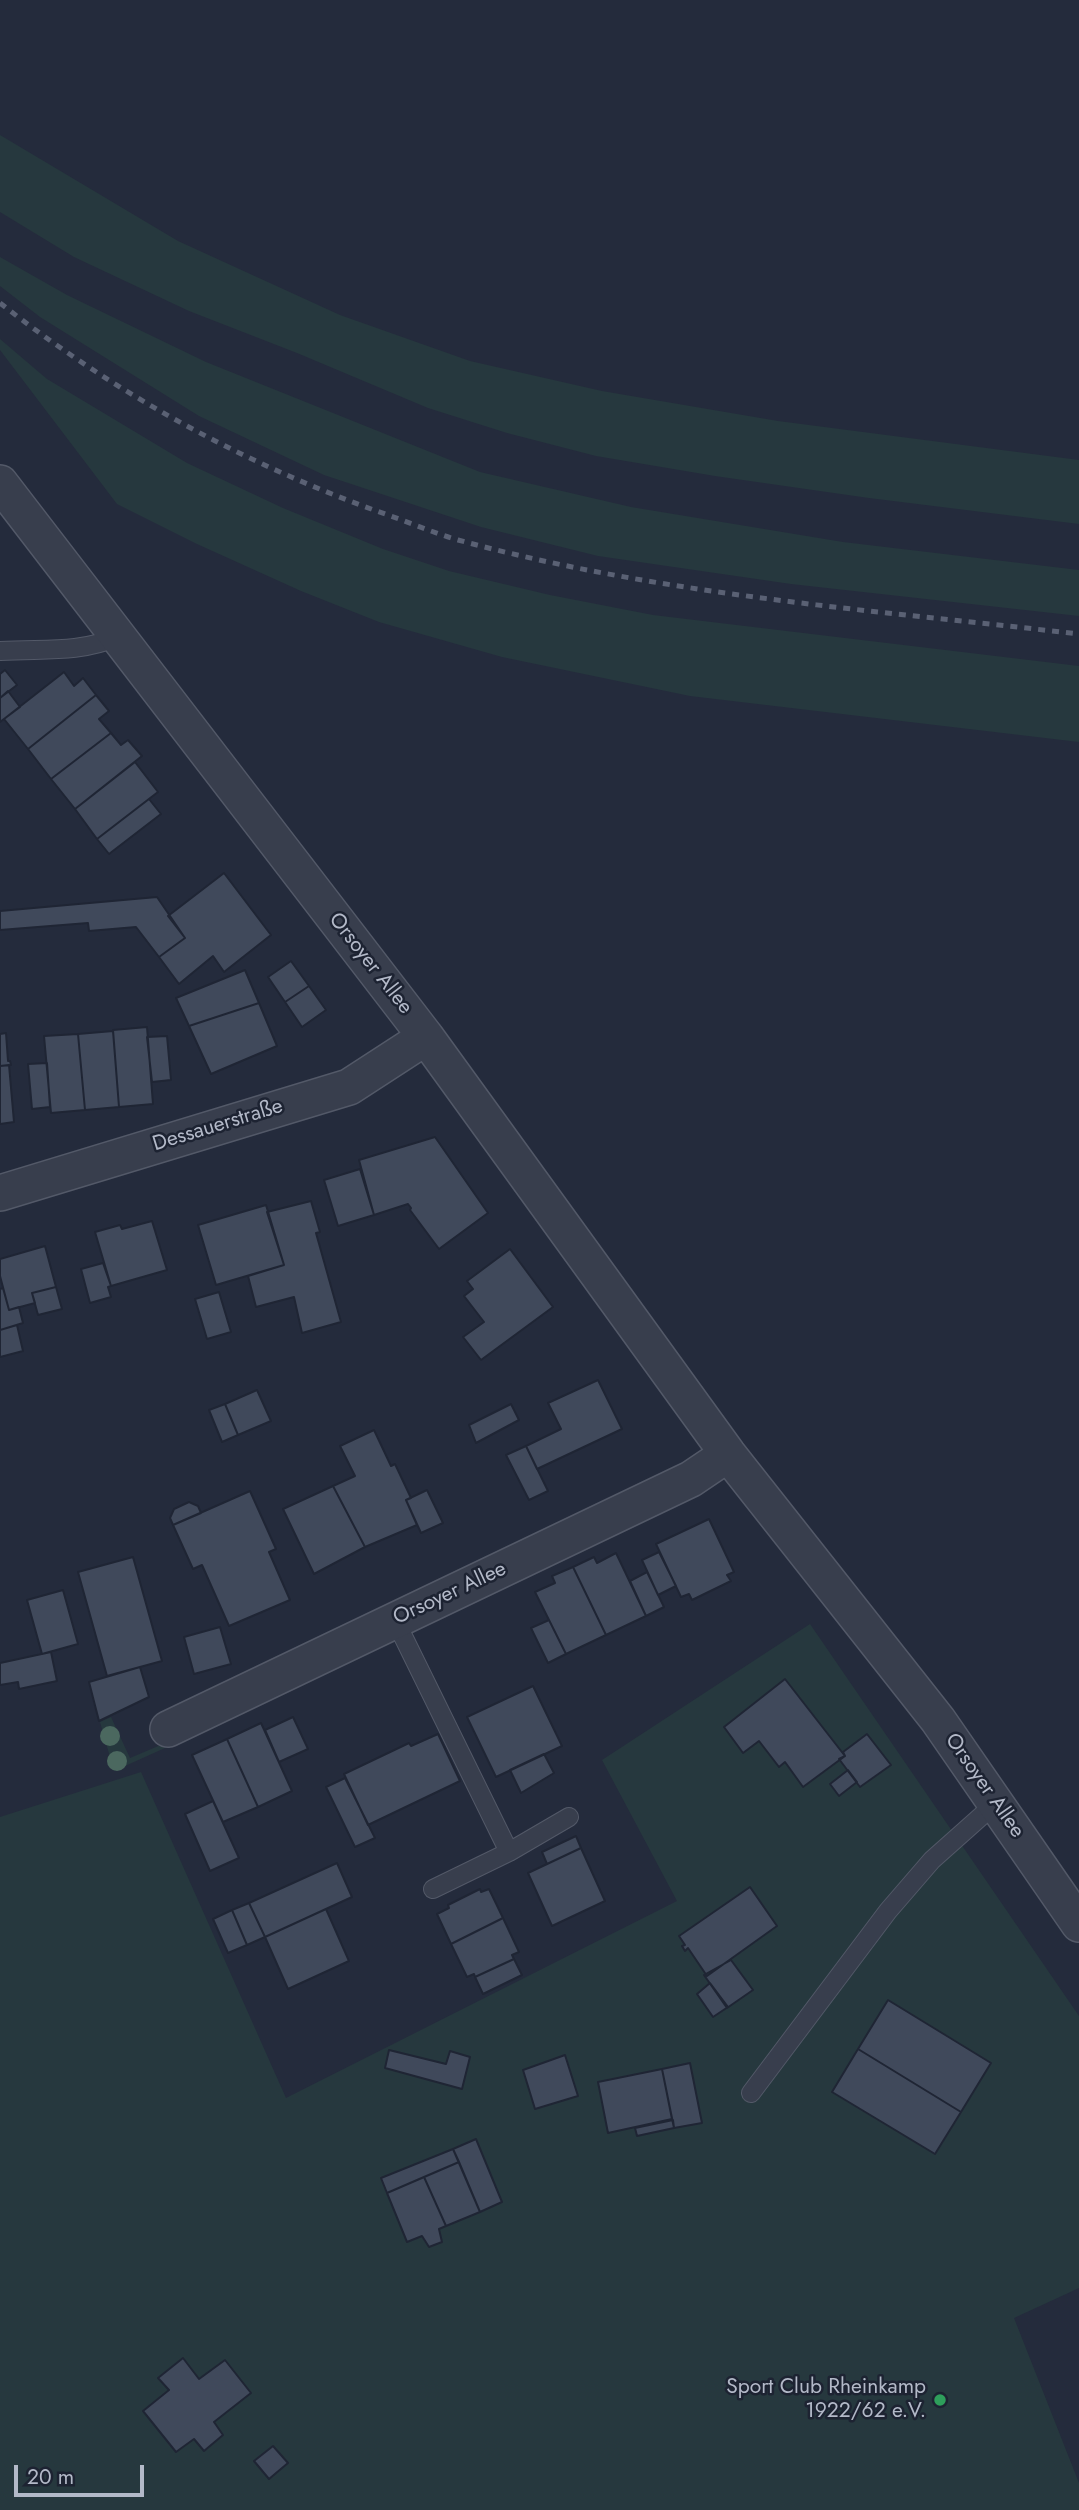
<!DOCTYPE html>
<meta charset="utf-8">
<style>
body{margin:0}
#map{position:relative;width:1079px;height:2510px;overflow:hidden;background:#242b3c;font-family:Jost,sans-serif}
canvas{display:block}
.scale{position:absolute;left:14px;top:2465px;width:130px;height:32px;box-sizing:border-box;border:4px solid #b3b9c8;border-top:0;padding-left:9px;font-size:21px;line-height:24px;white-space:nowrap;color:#b3b9c8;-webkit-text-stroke:5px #1d2332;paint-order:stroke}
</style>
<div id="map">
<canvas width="1079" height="2510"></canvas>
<div class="scale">20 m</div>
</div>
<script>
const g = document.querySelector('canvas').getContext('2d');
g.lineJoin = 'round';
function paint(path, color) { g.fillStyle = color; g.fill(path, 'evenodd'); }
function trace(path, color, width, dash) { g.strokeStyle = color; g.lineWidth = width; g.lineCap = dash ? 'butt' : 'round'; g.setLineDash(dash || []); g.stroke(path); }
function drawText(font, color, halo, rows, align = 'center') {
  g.font = font + ' Jost,sans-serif'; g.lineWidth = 5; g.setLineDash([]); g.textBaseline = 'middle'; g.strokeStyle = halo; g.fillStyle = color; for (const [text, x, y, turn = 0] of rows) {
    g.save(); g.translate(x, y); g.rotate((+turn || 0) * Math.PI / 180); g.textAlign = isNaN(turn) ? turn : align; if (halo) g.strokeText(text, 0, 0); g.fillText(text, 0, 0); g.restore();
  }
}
paint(new Path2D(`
 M0,135l178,106 162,74 130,46 132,30 176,30 301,39v64l-210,-26 -154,-22 -119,-20 -89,-23 -79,-25 -131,-55 -108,-42 -115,-54 -74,-45z
 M0,257l67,38 139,67 274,110 151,35 212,35 236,28v46l-288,-32 -193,-28 -117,-29 -157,-52 -125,-59 -159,-99 -40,-31z
 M0,339l47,40 140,84 96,45 100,41 66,22 101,24 103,20 426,51v76l-389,-46 -188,-39 -123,-35 -78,-31 -104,-47 -80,-40 -117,-154z
 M810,1624l269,392v272l-65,30 65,165v27h-1079v-693l141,-45 145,326 391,-197 -75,-141z
 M111,1717l19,41 33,-14 2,4 -51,23 -14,-49z`), '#26383e');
const building = new Path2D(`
 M5,670l12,15 -17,13v-24z
 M64,672l10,14 9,-8 13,17 -68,54 -24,-30z
 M8,691l12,16 -20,15v-24z
 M96,695l13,16 -10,8 12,14 -60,46 -23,-30z
 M111,733l10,12 7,-5 14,16 -67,53 -24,-30z
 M135,762l23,30 -61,47 -22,-30z
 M149,799l12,15 -52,40 -12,-15z
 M224,873l47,62 -47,37 -11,-16 -34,28 -20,-27 26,-19 -17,-22z
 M157,897l28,41 -26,19 -23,-30 -47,4 -1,-8 -88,7v-19z
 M291,961l18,25 -24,16 -17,-25z
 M245,970l14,33 -70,23 -13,-28z
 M309,986l17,24 -24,17 -17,-25z
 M259,1003l18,43 -66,28 -22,-48z
 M147,1027l6,77 -34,3 -6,-77z
 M113,1031l6,76 -34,3 -7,-76z
 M6,1033l2,28h2l1,4 -11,1v-32z
 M78,1034l7,76 -34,3 -7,-77z
 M167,1036l4,44 -19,2 -5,-45z
 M47,1063l3,44 -18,2 -4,-45z
 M9,1065l5,57 -14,2v-58z
 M435,1137l53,76 -49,36 -29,-39 1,-2 -3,-4 -34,11 -15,-55z
 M360,1169l14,46 -36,11 -14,-46z
 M311,1201l9,31 -4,1 25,89 -39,11 -8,-36 -38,10 -8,-31 36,-11 -17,-53z
 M266,1205l18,60 -68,20 -18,-60z
 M152,1221l15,49 -56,16 -16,-54 25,-7 2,4z
 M45,1246l11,41 -24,6 3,10 -26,7 -9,-34v-17z
 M510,1249l43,58 -72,53 -18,-23 21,-15 -20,-26 9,-7 -6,-8z
 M103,1263l8,23 -3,1 3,10 -21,6 -9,-34z
 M56,1287l6,22 -24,6 -6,-22z
 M3,1288l6,22 10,-3 4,16 -23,7v-41z
 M219,1292l12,40 -24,7 -12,-40z
 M17,1325l6,26 -23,6v-27z
 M598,1380l24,49 -85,40 -11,-23 35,-17 -13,-26z
 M257,1390l14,31 -33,14 -13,-31z
 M225,1404l13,31 -16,7 -13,-32z
 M511,1404l8,16 -43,23 -7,-18z
 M374,1430l17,36 4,-2 16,34 -5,2 11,25 -52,22 -32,-61 22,-10 -15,-30z
 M526,1446l22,45 -19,9 -23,-45z
 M333,1486l32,61 -51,27 -31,-65z
 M427,1490l16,33 -22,10 -15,-33z
 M250,1491l26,58 -7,3 21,48 -61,26 -27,-61 -9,4 -20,-44z
 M189,1502l9,4 3,7 -28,12 -3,-7 4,-9z
 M709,1519l25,53 -7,3 4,6 -39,19 -3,-6 -8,3 -25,-53z
 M659,1552l17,34 -18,9 -16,-35z
 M616,1553l30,63 -40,19 -33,-68 21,-10 3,6z
 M133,1557l29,104 -55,15 -29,-104z
 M573,1567l33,68 -40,19 -31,-62 20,-9 -3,-7z
 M647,1572l17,35 -18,9 -16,-35z
 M63,1590l15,54 -36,10 -15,-54z
 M549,1620l17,34 -18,9 -17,-35z
 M220,1627l11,37 -37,10 -10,-37z
 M51,1652l6,29 -38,8 -1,-7 -18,3v-22z
 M140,1667l9,30 -50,24 -10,-39z
 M785,1679l60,77 -42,31 -18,-25 -6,5 -20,-26 -16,12 -19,-26z
 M533,1686l29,60 -66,31 -29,-60z
 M293,1717l15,32 -29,13 -14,-32z
 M261,1723l31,68 -34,16 -31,-68z
 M438,1734l22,47 -92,44 -24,-51 65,-31 2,3z
 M867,1734l24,31 -31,22 -21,-28 6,-3 -2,-4z
 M227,1739l31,68 -35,15 -31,-67z
 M544,1754l10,19 -33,20 -11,-23z
 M848,1770l9,12 -18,14 -9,-12z
 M345,1778l30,60 -20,9 -29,-60z
 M213,1801l26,57 -29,13 -25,-57z
 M576,1836l5,12 -34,16 -5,-12z
 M581,1848l24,53 -53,25 -24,-53z
 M337,1863l15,34 -87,40 -16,-34z
 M750,1887l27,39 -70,50 -19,-28 -3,3 -3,-5 3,-1 -6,-9z
 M480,1889l1,3 8,-3 14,29 -52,26 -14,-30 12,-6 -1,-3z
 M249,1903l16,34 -18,8 -15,-35z
 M326,1909l23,52 -61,28 -23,-52z
 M232,1910l15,35 -19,8 -15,-34z
 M503,1918l16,34 -7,3 2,4 -39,18 -1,-3 -7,3 -16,-33z
 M514,1959l8,16 -39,19 -8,-17z
 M731,1960l22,30 -26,18 -23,-33z
 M710,1983l18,24 -15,10 -16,-23z
 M888,2000l103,63 -30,49 -103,-63z
 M858,2049l103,63 -26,42 -103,-62z
 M389,2050l57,14 4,-13 20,6 -8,32 -77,-21z
 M565,2055l13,41 -43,13 -12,-39z
 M690,2063l12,60 -28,5 -12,-59z
 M662,2069l10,50 -64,14 -10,-51z
 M673,2120l1,8 -37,8 -2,-8z
 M476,2139l26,63 -22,10 -27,-63z
 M453,2149l6,13 -72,31 -6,-15z
 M459,2162l21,50 -34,14 -22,-49z
 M424,2177l22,49 -7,3 3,13 -13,5 -7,-11 -15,6 -20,-49z
 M183,2358l16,21 26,-19 26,33 -37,29 9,13 -19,16 -10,-12 -18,13 -33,-41 26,-21 -11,-12z
 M273,2446l15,17 -19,16 -15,-18z`);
paint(building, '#40495b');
trace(building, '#1f2534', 2);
const lane = new Path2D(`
 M0,651c44,-3 75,3 118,-14
 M395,1620l114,232
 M433,1889l76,-37 60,-35
 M751,2093l137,-182 44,-51 64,-57`);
const street = new Path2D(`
 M0,483l426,554 302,417 210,266 141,204
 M0,1193l349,-106 77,-50
 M168,1729l523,-250 37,-25`);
trace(lane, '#535968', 20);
trace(street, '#535968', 38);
trace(lane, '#383e4d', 18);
trace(street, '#383e4d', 35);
trace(new Path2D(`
 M0,303c117,92 248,163 388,212 23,8 46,18 70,25 202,55 414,70 621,94`), '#5a6174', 5, [7, 7]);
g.fillStyle = '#4b685f';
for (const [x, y] of [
 [110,1736],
 [117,1761]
]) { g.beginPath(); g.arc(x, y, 10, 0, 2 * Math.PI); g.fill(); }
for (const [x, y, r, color] of [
 [940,2400,7,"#2e9e5b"]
]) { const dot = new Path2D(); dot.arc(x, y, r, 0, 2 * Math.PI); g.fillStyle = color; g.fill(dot); trace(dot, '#1d2332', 2.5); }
drawText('21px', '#b3b9c8', '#1d2332', [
 ["Orsoyer Allee",370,964,52],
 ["Dessauerstraße",218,1126,-17],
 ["Orsoyer Allee",450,1594,-25],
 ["Orsoyer Allee",984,1786,55]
]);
drawText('21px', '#b3b9c8', '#1d2332', [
 ["Sport Club Rheinkamp",926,2388],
 ["1922/62 e.V.",926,2412]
], 'right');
</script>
